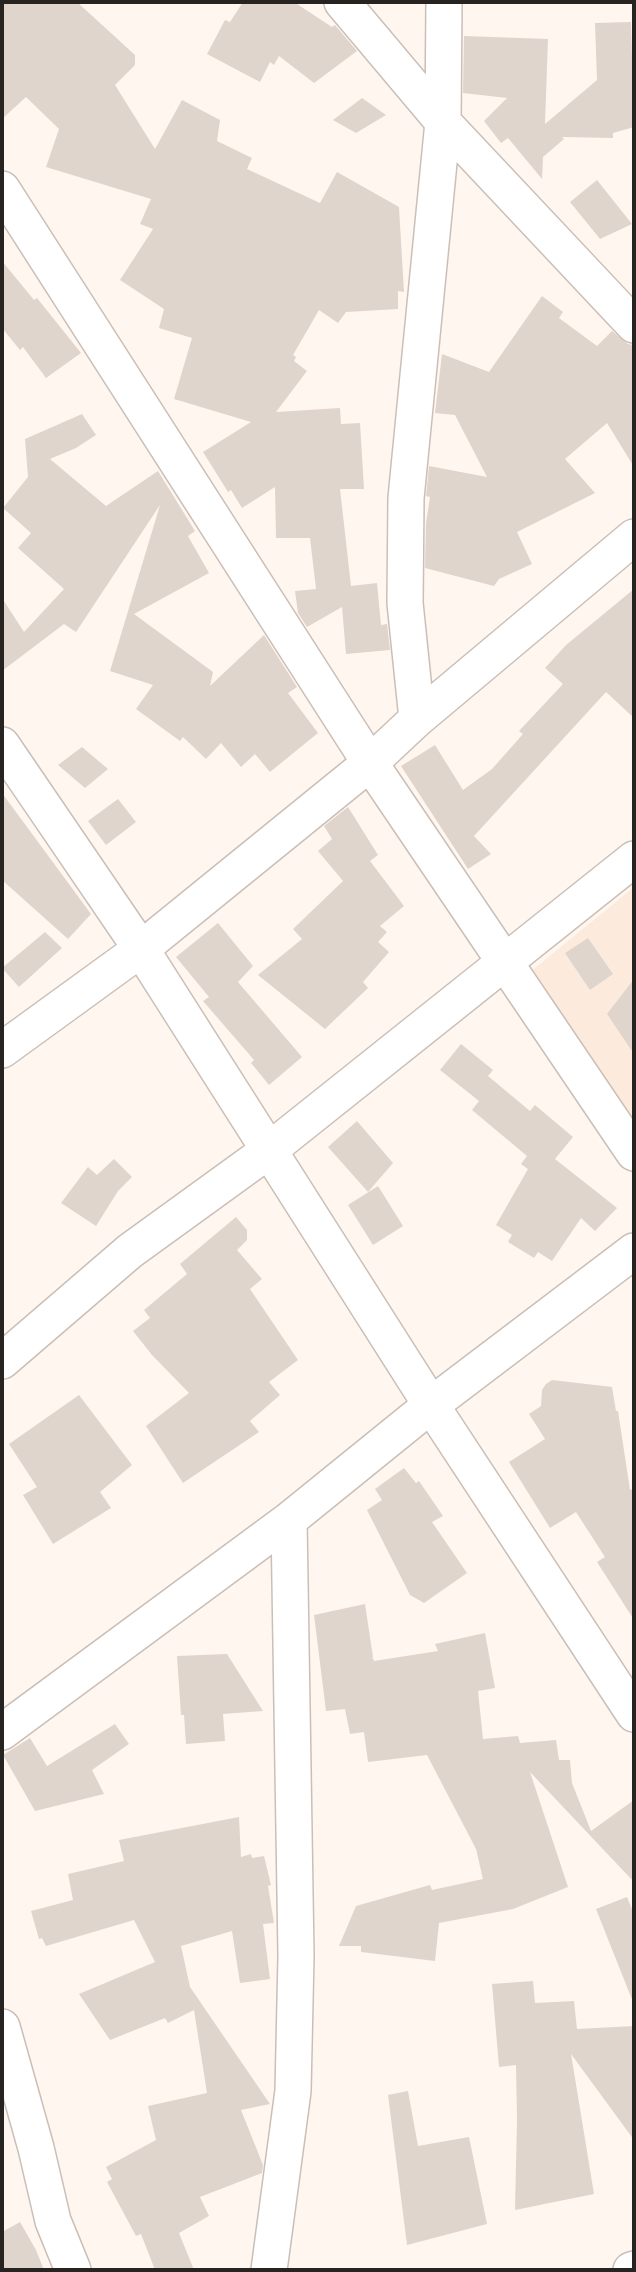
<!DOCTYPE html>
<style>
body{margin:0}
#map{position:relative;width:636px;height:2272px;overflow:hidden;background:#fff6ef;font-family:"DejaVu Sans",sans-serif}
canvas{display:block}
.frame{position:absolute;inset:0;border:4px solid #272320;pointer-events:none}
</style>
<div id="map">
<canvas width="636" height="2272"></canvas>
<div class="frame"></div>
</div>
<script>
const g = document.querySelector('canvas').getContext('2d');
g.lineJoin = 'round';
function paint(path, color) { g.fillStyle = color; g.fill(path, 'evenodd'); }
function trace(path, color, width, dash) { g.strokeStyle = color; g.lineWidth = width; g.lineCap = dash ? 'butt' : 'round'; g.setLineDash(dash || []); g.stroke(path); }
paint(new Path2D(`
 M634,887v241l-110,-151z`), '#fcebdd');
paint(new Path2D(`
 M2,2h75l58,53v10l-20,20 40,64 27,-49 38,20 -3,21 35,17 -5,11 73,34 17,-31 62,35 5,85 -6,-1v18l-52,3 -8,11 -19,-13 -26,45 3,2 -2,4 13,10 -31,41 64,-4 1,16 19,-1 4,66h-24l11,97 26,-3 4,42 6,-1 3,26 -44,4 -4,-47 -35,20 -9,-14 -3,-22 21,-2 -6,-51h-34l-1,-51 -33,21 -11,-18 -3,2 -25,-40 48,-30 -77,-23 18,-61 -33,-10 5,-19 -44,-29 33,-51 -13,-5 11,-25 -105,-32 13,-38 -33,-32 -24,22z
 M243,2h51l38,25 3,-2 22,26 -43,32 -35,-27 -5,9 -4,-3 -10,20 -53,-28 18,-34 5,2z
 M631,22l3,105 -21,6v5l-51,-1 2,2 -21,18 -1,22 -34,-41 -7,5 -17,-22 23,-23 -44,-5 1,-57 84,3 -3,85 52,-44 -2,-57z
 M362,98l24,17 -30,18 -23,-13z
 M597,180l35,44 -32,15 -30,-37z
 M2,261l32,39 3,-2 44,55 -35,25 -23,-31 -3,3 -18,-22z
 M542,296l21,16 -4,6 38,28 15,-15 16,13 6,1v122l-27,-44 -42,36 30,34 -78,39 15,32 -33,15 -5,7 -69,-18 1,-45 4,-26 -4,-1 3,-30 58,11 -32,-62 -20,-2 7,-59 47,18z
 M82,414l14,21 -20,13 -26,11 56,47 52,-35 37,60 -7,5 21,37 -75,41 79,58 -3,14 54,-51 33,52 -9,6 30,40 -48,39 -15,-18 -14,13 -20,-24 -15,16 -23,-22 -3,4 -44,-32 17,-24 -43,-14 50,-166 -84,127 -12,-8 -62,47v-73l22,34 40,-43 -46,-41 13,-15 -28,-25 25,-31 -3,-38z
 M634,589v129l-28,-26 -132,144 17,18 -23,15 -67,-103 34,-21 28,45 29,-21 31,-35 -4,-3 44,-47 -18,-16 21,-23z
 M82,747l26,22 -23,19 -27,-23z
 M2,793l89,121 -23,25 -66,-59z
 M118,799l18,23 -30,23 -18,-24z
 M348,807l30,48 -8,6 34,45 -24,20 7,6 -9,10 11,10 -26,30 5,6 -43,41 -67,-54 44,-36 -9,-10 50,-48 -25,-30 14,-12 -8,-13z
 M218,923l35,43 -15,16 64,75 -33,28 -18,-22 3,-3 -51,-59 6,-4 -33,-40z
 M45,932l17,16 -43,39 -17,-19z
 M588,938l25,36 -23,16 -25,-37z
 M634,979v75l-27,-40z
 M461,1044l32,26 -5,6 42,35 5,-6 38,32 -18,22 62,49 -22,23 -14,-13 -29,43 -14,-9 -4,6 -26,-16 4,-7 -16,-10 32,-56 -7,-5 6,-8 -55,-46 7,-9 -39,-31z
 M357,1121l36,42 -25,29 -40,-45z
 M114,1159l18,18 -14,14 -22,35 -35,-23 27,-36 9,8z
 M378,1186l25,40 -30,19 -25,-40z
 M236,1217l11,13v10l-10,10 25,29 -12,10 48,71 -29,22 11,13 -30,26 9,11 -76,51 -37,-57 43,-33 -37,-38 -19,-24 17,-13 -6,-8 43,-36 -7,-10z
 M552,1380l60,7 4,24h2l12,79 4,-2v132l-37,-58 8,-5 -29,-45 -26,16 -41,-66 36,-23 -16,-25 12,-8 1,-16 4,-6z
 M79,1395l53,70 -32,27 11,16 -58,36 -30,-49 14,-8 -28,-43z
 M404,1468l12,15 3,-2 24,35 -11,6 35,51 -43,30 -14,-8 -43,-85 15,-10 -7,-11z
 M365,1604l8,53 -2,2 2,-1 1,3 64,-10 -3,-7 50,-11 10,55 -17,3 5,48 35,-3 2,7 36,-3 3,20h11l2,23 19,48 43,-31v82l-104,-110 38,115 -55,22 -74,14 -4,38 -74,-9v-6h-22l17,-40 74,-21 2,5 51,-11 -7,-30 -49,-94 -59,7 -4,-30 -14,2 -5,-25 -19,2 -12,-96z
 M227,1654l36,57 -40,3 2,27 -39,3 -2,-29h-3l-4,-59z
 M115,1724l14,20 -37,26 12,24 -69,17 -32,-56 27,-17 17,28z
 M239,1817l2,40 10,-3 1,4 12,-2 7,29 -3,1 6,37 -11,1 7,55 -30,4 -8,-52 -51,15 9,41 80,117 -29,6 22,55 -1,8 -62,24 9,19 -30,17 15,37h-39l-14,-36 -5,2 -29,-54 5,-3 -6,-12 50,-27 -8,-34 59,-13 -13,-83 -26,13 -3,-5 -55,22 -31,-46 76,-32 -21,-42 -88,26 -4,-8 -3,1 -8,-28 42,-11 -5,-26 56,-13 -5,-21z
 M627,1897l7,17 -1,88 -37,-93z
 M533,1981l2,22 39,-2 3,28 57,-3v114l-63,-86 23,140 -79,16 2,-91 -1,-54 -17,2 -7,-83z
 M408,2091l10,55 51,-9 18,87 -80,21 -19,-150z
 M20,2222l16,28 8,20h-42v-38z`), '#e0d5cd');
const street = new Path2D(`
 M342,2l101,120 191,203
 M2,189l368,574 264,390
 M417,719l-12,-116 1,-105 37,-376 1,-120
 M2,745l139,204 290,456 203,309
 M2,1050l139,-101 229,-186 47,-44 217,-182
 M2,1361l128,-110 138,-100 366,-292
 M2,1732l287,-212 142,-115 203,-154
 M2,2027l34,121 17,73 20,49
 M269,2270l24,-179 3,-135 -7,-436
 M631,2270l3,-1`);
trace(street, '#cabfb7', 38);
trace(street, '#fff', 35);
</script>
